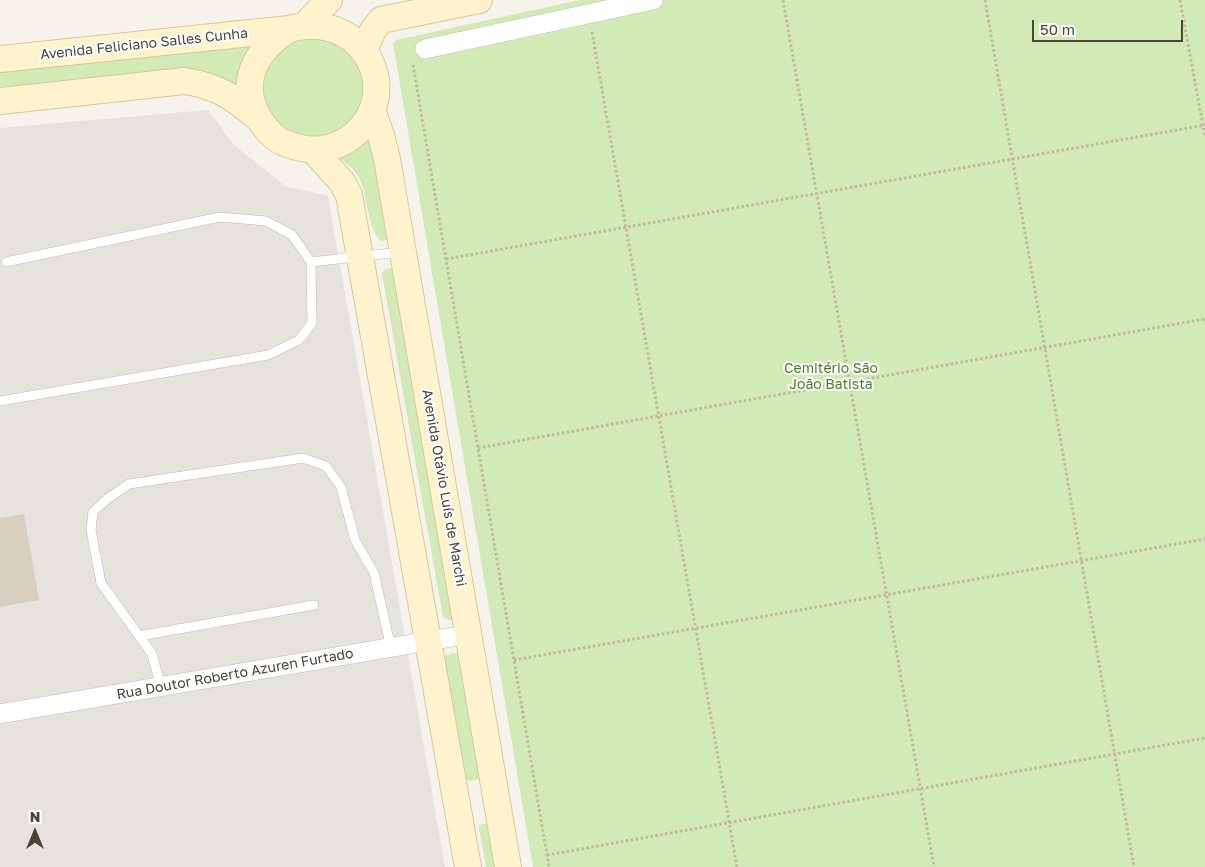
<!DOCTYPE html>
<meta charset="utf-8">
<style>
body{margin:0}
#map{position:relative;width:1205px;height:867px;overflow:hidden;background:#f6f3ec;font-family:"Golos Text",sans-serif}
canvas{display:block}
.north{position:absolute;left:10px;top:807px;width:50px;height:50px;-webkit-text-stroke:4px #fff;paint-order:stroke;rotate:0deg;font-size:14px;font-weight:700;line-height:20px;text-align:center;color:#4b4439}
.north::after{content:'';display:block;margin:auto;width:18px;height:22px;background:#4b4439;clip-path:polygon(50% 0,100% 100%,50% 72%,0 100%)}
.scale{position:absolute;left:1032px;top:20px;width:151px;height:22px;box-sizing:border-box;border:2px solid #4b4439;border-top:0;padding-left:6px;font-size:15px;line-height:18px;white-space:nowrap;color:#4b4439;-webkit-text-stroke:4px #fff;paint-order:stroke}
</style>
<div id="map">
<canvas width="1205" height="867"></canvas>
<div class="north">N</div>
<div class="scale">50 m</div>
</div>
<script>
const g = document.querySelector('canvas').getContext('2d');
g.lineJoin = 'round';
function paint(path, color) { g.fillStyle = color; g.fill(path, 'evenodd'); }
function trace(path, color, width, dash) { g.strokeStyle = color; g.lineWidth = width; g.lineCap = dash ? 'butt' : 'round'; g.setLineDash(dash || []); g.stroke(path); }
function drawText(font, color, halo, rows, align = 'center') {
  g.font = font + ' "Golos Text",sans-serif'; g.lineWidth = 4; g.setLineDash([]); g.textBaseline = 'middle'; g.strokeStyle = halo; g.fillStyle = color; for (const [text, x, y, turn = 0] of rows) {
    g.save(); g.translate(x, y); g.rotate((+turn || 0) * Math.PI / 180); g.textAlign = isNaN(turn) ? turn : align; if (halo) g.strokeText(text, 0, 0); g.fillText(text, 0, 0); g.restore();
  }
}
paint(new Path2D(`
 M208,110l26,35 51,41 43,10 117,671h-445v-739z`), '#e6e2dd');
paint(new Path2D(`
 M580,0h625v867h-672l-140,-824 3,-3z
 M331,37c22,15 31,23 34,51 3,35 -40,62 -72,50 -12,-5 -21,-15 -27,-25 -5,-8 -10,-24 -7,-33 4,-13 18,-27 25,-38z
 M259,41l-18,46 -241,7v-22z
 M376,133l15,106 -10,2c-14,-12 -13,-47 -23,-65 -5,-8 -15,-15 -22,-22z
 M393,267l66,350 -9,3 -7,-3 -61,-343 2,-4z
 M453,653l8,1 22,119c-5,8 -10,9 -19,6l-20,-116 1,-7z
 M484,824h3l2,5 7,38h-10l-7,-39v-3z`), '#d2eab5');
paint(new Path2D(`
 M24,514l15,86 -39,7v-89z`), '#d8cfc1');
const lane = new Path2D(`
 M311,262l89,-10
 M0,401l268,-46 31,-15 13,-17 -1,-61 -19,-27 -26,-14 -46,-4 -214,45
 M139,636l175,-31
 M161,687l-9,-33 -51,-71 -10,-53 2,-18 14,-13 22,-15 174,-26 23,8 15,21 14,53 19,33 17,75`);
const street = new Path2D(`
 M425,49l228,-49
 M0,714l470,-80`);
const secondary = new Path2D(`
 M305,25l24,-25
 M364,51l9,-21 8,-10 98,-20
 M0,59l289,-30c78,-21 119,70 58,111 -11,7 -27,11 -40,9 -13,-2 -28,-6 -37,-16 -35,-39 -22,-78 19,-104
 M0,101l184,-20c33,5 48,15 73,36
 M372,110l9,25 6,24 121,708
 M313,150l29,32 7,13 119,672`);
trace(lane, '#c2bbae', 10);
trace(street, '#c2bbae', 20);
trace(secondary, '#d6c79b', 28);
trace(new Path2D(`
 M783,0l151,867
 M985,0l149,867
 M1180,0l25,137
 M592,32l145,835
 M413,65l136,802
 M446,259l759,-134
 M478,448l727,-129
 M514,660l691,-121
 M547,855l658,-117`), '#c4b79f', 3, [2.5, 2.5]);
trace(lane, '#fff', 9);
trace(street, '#fff', 19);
trace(secondary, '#fff3cd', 26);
drawText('14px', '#4b4439', '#fff', [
 ["Avenida Feliciano Salles Cunha",144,44,-6],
 ["Avenida Otávio Luís de Marchi",444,488,80],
 ["Rua Doutor Roberto Azuren Furtado",235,674,-10]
]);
drawText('14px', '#4a7f2a', '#fff', [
 ["Cemitério São",831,369],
 ["João Batista",831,385]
]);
</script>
